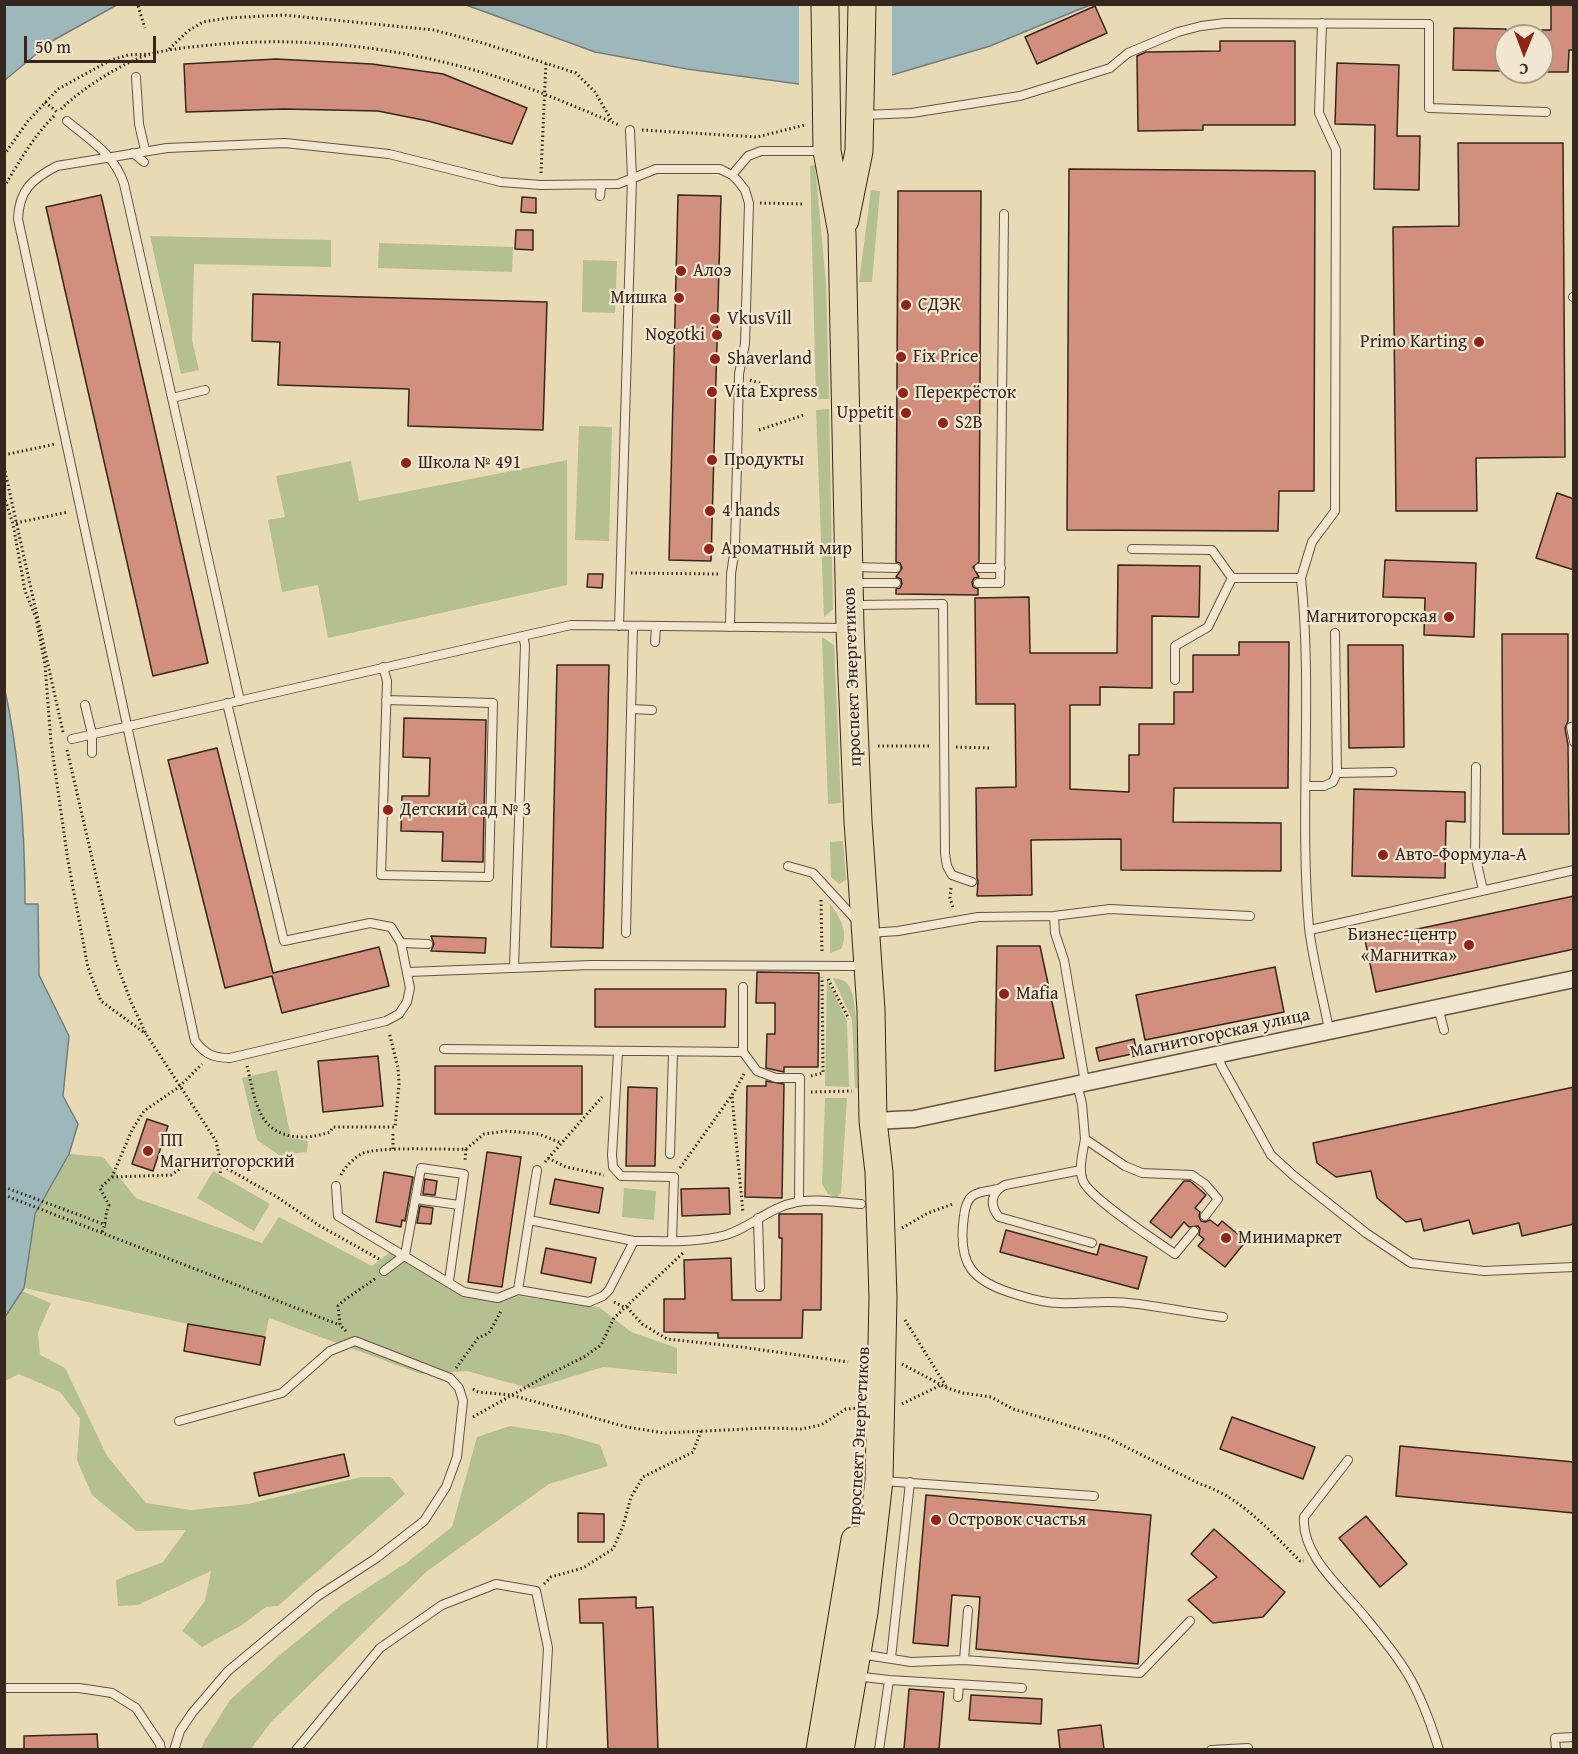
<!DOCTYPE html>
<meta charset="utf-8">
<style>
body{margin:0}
#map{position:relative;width:1578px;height:1754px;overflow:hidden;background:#e9dab6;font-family:"Gentium Book Plus",serif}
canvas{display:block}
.frame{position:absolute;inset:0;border:6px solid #35261e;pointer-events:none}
.north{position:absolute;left:1494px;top:24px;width:60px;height:60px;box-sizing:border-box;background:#f1e7d0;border:2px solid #a69a89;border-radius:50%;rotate:181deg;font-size:16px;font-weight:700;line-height:24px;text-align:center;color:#35261e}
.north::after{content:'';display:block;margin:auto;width:21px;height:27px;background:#8f2418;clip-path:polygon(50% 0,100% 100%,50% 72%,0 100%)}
.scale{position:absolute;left:24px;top:36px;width:132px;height:27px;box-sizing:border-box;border:3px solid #35261e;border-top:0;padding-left:8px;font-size:18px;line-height:21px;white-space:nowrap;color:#35261e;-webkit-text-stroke:4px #f1e7d0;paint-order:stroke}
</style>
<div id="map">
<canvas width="1578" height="1754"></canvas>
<div class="frame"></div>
<div class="north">С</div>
<div class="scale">50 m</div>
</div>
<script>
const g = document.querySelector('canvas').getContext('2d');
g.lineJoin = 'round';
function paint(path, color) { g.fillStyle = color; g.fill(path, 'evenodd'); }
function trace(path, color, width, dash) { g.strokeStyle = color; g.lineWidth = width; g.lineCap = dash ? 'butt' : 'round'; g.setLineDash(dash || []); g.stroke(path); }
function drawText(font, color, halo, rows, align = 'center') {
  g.font = font + ' "Gentium Book Plus",serif'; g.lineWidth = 4.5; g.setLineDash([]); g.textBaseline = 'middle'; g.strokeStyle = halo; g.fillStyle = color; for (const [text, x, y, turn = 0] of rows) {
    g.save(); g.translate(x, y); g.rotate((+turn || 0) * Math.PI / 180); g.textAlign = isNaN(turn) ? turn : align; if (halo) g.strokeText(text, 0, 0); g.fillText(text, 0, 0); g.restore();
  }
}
paint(new Path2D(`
 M815,165l11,118 3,116h-13l-6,-233z
 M871,190l9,1 -8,91h-13z
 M150,236l181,4v27l-137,-3 -2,76 7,30 -18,4z
 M379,243l134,4 -1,25 -134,-4z
 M583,260l34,1 -2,52 -33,-1z
 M829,409l4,200 -9,8 -8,-207z
 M579,426l33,1 -3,114 -34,-1z
 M567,460v125l-239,53 -10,-53 -36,7 -14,-72 17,-3 -9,-41 75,-15 8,40z
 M822,637l12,8 7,158 -13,1z
 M843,841l3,39 -7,4 -8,-7 -1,-35z
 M830,903c9,14 20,29 11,46l-11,4z
 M833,978c7,1 12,2 16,8 10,14 8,81 9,102h-3l-3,-69z
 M827,980l20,41 2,66 -24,-1z
 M277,1070l14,68 17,3 -1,11 -28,3 -22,-15 -15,-62z
 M825,1098h22l-6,95 -4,4 -9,-3 -6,-10z
 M69,1154l34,3 33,41 126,45 17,-26 93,49 18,-14 75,45 34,6 19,-7 81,11 32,25 46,16v26l-74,-7 -71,22 -65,-18 -46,3 -152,-56 -4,19 -77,-13 -164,-36 11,-74z
 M213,1171l57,33 -16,27 -57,-33z
 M624,1188l32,3 -2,29 -32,-3z
 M22,1291l29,12 -13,29 2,23 25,13 42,88 39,47 45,7 57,-6 113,-27h30l14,17 -127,112 -12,1 -24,18 -40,22 -20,-16 23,-30 6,-30 -73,34 -20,1 -2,-26 47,-18 23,-32 -50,1 -44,-36 -15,-35 3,-42 -20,-26 -41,-18 -14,7v-64z
 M510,1426l52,8 38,11 8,21 -59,18 -123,88 -155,150 -20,27h-50l4,-9 25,-40 50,-45 61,-50 65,-42 46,-36 25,-90z`), '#b4c090');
const water = new Path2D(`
 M5,4h110v2l-63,35 -47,39z
 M466,5h624l-100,41 -98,29 -93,9 -112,-15 -92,-17z
 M4,686c16,71 21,145 21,218h13l1,71 30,61 -6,60 15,28 -9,30 -34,60 -11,74 -19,29z`);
paint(water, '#9db8ba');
trace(water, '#737e7c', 1.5);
paint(new Path2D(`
 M799,5h93v73l-93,9z`), '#e9dab6');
const building = new Path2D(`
 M1551,4h23v46h-5l-1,22h-26v-42h9z
 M1095,6l12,27 -70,31 -12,-27z
 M1454,28l52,1v42l-53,-1z
 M1220,41h75v84h-92v5l-65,1 -1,-75 9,-4 74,-1z
 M276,59l96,5 71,10 84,34 -15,36 -84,-23 -50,-10 -94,-2 -98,3 -2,-48z
 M1337,63l62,2 -2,71h23l-1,54 -45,-1 1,-64 -40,-1z
 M1458,143h105l2,314 -89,1 1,53h-81l-3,-284 66,-1z
 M1069,169l246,2 -1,320h-35l-1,40 -211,-1z
 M898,191h83l-2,371 -6,5 6,10 -5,1 -2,4 1,5 5,2v6l-82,-1v-5l4,-1 2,-4 -1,-5 -5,-2 6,-9 -2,-5 -4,-1z
 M101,195l107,468 -55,13 -107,-469z
 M678,195l43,1 -10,365 -42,-1z
 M522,197l14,1v15l-15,-1z
 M516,230h17v20l-18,-1z
 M253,294l294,8 -4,128 -135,-4 1,-37 -131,-4 2,-43 -28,-1z
 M1557,493l17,6v71l-38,-12z
 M1385,560l91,3 -2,74 -50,-2 1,-37 -42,-1z
 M1118,565l82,1 -1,51 -47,-1v72l-52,-1v18h-30v84l59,3v-37h10v-31h35v-32h19v-37h46v-13h50l-1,146h-114l-1,34 108,1v48l-160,-1v-31l-90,1 1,55 -55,1 1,-15 -1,-3 -1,-90 40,-1 -1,-83h-39l-1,-106 54,-1 1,56h87z
 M588,574h15l-1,14 -15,-1z
 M1502,634h66v87l-3,7 3,17 1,89h-66z
 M1348,645h55l1,102 -55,1z
 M557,665h52l-6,283 -52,-1z
 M404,718l82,2 -3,142 -41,-1 1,-29 -42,-1 1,-35h27l1,-38 -27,-1z
 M217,748l56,225 106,-26 10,39 -107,27 -10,-37 -47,12 -57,-228z
 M1354,789l111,3v30l-19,-1 -1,57 -93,-2z
 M1574,896v53l-198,43 -11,-52z
 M431,936l55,2 -1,15 -54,-2 3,-7z
 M997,946h43l24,112 -69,13z
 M1275,967l9,45 -139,28 -9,-45z
 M757,972l62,1 -1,94h-34v5l-18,-4 1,-34h8v-31h-19z
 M595,989h131l-1,38h-130z
 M1134,1039l3,14 -38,8 -3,-13z
 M378,1056l5,50 -60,6 -5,-51z
 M435,1066h147v48h-147z
 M766,1081l18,3 -2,114 -37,-1 2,-111h19z
 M628,1087l29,1 -2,78h-29z
 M1574,1087v137l-52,12 -3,-13 -46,11 -4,-14 -45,11 -3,-12 -15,3 -29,-24 -6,-27 -35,6 -19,-14 -4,-20z
 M147,1119l21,7 -15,45 -21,-7z
 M487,1152l34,5 -19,130 -34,-5z
 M384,1172l29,5 -8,44 -3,-1 -1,7 -25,-5z
 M425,1179l12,2 -2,14 -12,-1z
 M555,1179l48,9 -4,25 -49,-9z
 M1184,1181h6l16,14 -11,13 5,4 -1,4 2,5 4,1 5,-2 8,6 4,-5 24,20 -21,26 -27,-21 6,-7 -5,-4 1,-6 -2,-3 -9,1 -5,-5 -13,16 -21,-16z
 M729,1188l1,26 -48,2 -1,-27z
 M420,1206l13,2 -2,16 -14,-1z
 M779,1214h43l-1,96h-18l-1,28h-84v-5l-54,-1v-33h21l-1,-39 47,-2 1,42h49l1,-62h-3z
 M1006,1230l91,25 3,-11 47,13 -9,32 -138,-37z
 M546,1248l50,10 -5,25 -50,-10z
 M188,1324l77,13 -5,28 -76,-14z
 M1232,1417l83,30 -12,32 -83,-30z
 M1400,1446l174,16v51l-178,-17z
 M344,1454l5,22 -90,20 -5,-23z
 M926,1495l225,20 -13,149 -162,-15 4,-52 -28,-2 -4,51 -35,-3z
 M578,1513l26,1v28h-26z
 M1366,1516l41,48 -27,23 -41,-49z
 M1214,1529l71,63 -22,25 -50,6 -25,-23 29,-23 -26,-23z
 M636,1597v11l17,-1 5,142h-50l-5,-126h-23l-1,-24z
 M909,1689l35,3 -5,57h-35z
 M971,1695l71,4 -1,25 -72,-4z
 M1101,1725l3,24h-44l-2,-19z
 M97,1734l1,15h-74v-13z`);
paint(building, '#d28f7d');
trace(building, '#35261e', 1.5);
const service = new Path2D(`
 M136,77l3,47 6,26
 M864,115l48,-2 108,-17 90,-28 18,-15 50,-21 23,-6 24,-3 204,1v84l117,4
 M67,121c23,19 48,34 57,63l116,517
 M133,153l11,9
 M732,175l16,-19 13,-5h63
 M600,196l1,-10
 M1573,297h1
 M172,398l33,-8
 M1132,549l80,1 20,28h69c12,116 -2,233 8,350 4,34 14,69 20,102
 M851,567l45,1
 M979,568h22
 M1301,578l11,-36 23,-31 1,-361 -17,-37 3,-90
 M853,583h43
 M978,583h22l4,-369
 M853,605l90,-1 2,250 2,12 5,9 20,7
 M619,626l13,-448 -2,-48
 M655,642l1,-16
 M383,667l4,14 -6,194 108,2 4,-174 -107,-3
 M1175,680v-34l33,-19 24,-49
 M227,703l57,238 86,-18 21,4 10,16 9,45 -3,14 -8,12 -13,7 -156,37c-17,0 -25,-4 -35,-17l-177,-822c1,-29 14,-40 39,-53l110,-18 118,-5 104,11 112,28 40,3 77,-1 38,-15h64l12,6 6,6 7,9 4,13 -4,141 -6,30 -4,174 -4,26 -1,53
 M85,705l7,29v19
 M631,709l21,1
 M1574,726l-3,1 3,15
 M72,739l499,-114 276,3
 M1476,767l-1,88 8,35
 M1337,773l55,-1
 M1306,786h18l9,-4 4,-9 -2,-140
 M788,866l25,7 45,49
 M1054,916l1,17 9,27 21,122
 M1310,930l264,-60
 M626,933l7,-307
 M869,933l29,-2 80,-14 76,-1 56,-7 140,7
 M401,943l27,1
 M514,968l11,-323 -2,-9
 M408,972l183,-7 272,1
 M743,987v65l14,19 19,7h24l-1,123
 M1438,1007l6,23
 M444,1049l299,3
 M618,1052l-6,103 1,12 8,9 53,1 -2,64
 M1218,1054l3,11 50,90 23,21 72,57 45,30 73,8 90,-4
 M1077,1084l5,20 3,35
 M670,1154l3,-101
 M1081,1170l-76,15c-14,7 -16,20 -6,32l93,26
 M336,1186l2,30 126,76 34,6 20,-8 71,12 14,-6 6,-6 25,-49c30,0 63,2 92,-6 26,-8 43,-28 71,-33 18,-4 45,1 64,2
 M998,1189c-21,4 -31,2 -34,27 -7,49 8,66 54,79 13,4 27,8 41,8 23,1 45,-3 69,0 31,3 63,10 95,14
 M416,1199l43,6
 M758,1218l2,69
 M529,1220l105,21
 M1194,1231l-19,23c-19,-13 -85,-56 -92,-73 -5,-12 0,-29 2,-42l40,27 17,7 50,2 13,9 13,15 -13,17
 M384,1271l21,-16 16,-87 43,6 -15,107
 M518,1290l19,-120
 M1348,1460l-44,57c-3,39 39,72 61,100 14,17 30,36 42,56 14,23 24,51 32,77
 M883,1481l211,15
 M860,1654l51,8 53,-2 176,13 50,-52
 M891,1658l19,-176
 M964,1660l4,-50
 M855,1676l34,4 133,8
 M4,1688h75l33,5 24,15 24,36 1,6
 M958,1697l1,-12
 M174,1750l6,-19 12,-18 36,-42 90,-75 57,-37 49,-38 22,-34 11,-30 6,-56 -4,-13 -9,-10 -95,-37 -25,10 -48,42 -103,28
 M296,1750l84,-102 62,-43 54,-21 40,7 12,57 -6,102
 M879,1750l10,-70
 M1211,1750l37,-2
 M1556,1750l-1,-12 19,-1`);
const minor = new Path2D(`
 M873,1121l41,-2 660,-140`);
const primary = new Path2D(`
 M825,4l2,147 15,82 8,395 8,193 13,189 2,111 6,51 4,126 -4,182 -15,132 -24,138
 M845,220l14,-69 3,-147
 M820,1750l35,-210`);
trace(service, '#625344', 10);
trace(minor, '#625344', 19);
trace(primary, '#35261e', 29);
trace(new Path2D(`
 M138,6l7,22
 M169,49l19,-18 15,-9 25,-4 55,-3 151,15 52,14 90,29 19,19 17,29
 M45,102l12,10
 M61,109c20,-20 65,-49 93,-56 22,-5 45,-7 68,-9 85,-7 170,3 252,26 50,14 97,35 145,55
 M642,130l115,7 48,-12
 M4,155l24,-34 30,-32 53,-29 17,-5 22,-1
 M541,173l5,-110
 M4,187c15,-25 29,-50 50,-71
 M760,203l42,1
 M750,380l53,17
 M759,430l45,-15
 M4,455l51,-11
 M4,467l59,265
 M4,496l9,28 12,67 11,27 9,47 6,77 17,119 20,107 13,33 45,33
 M16,523l52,-11
 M631,573l87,1
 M878,746h53
 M956,747l34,1
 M67,750l49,212 15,40 15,32 70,107 5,24 -1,10
 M951,888l-1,10 3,10
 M821,900l1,53
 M828,979l21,40
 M247,1066c4,15 6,32 13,46 12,28 45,29 70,20l3,-5h62l4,-43 -1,-16 -9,-36
 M811,1076l12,-3 -1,-96
 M811,1092l41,-1
 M732,1097l11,116
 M393,1149v-16
 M466,1149l18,-15 23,-3 32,3 22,9
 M548,1158l18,9 38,8
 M545,1162l57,-65
 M680,1168l52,-73 12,-21
 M341,1175c3,-7 13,-17 20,-21 16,-8 83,-4 105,-5l-1,12
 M112,1177l59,-2 17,-12 19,-4 14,6 56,32 43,29 59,33
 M4,1187l102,38
 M4,1195l336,130
 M902,1228l26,-15 25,-9
 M102,1232c5,-10 2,-15 7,-27l-9,-17 12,-11 20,-47 12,-19 35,-24 23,-23
 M614,1302l12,6
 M627,1307l15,17 25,15 74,8 107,15
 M905,1320l41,66
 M346,1331l-6,-6 -2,-19 5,-5 33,-23
 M902,1364l45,24 16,5 28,4 22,12 93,28 94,47c41,13 70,47 100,77h4
 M456,1368l22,-30 11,-5 12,-22
 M473,1389l5,3 33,3 116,32 37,6 103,-5 34,1 20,-4 25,-16 14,-1
 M902,1404l39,-19
 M473,1417l73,-41 38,-19 17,-12 13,-27 69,-65
 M544,1584l7,-7 32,-9 30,-19 10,-23 8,-29 12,-20 50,-25 8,-21`), '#35261e', 3, [1.5, 3]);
trace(service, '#f1e7d0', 8);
trace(minor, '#f1e7d0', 16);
trace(primary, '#e9dab6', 27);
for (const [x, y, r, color] of [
 [681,271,6,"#8f2418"],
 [679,298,6,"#8f2418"],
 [906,305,6,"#8f2418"],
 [715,319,6,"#8f2418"],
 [717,335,6,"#8f2418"],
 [1479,342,6,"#8f2418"],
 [901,357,6,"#8f2418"],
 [715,359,6,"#8f2418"],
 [712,392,6,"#8f2418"],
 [903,393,6,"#8f2418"],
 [906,413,6,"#8f2418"],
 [943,423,6,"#8f2418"],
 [712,460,6,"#8f2418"],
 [406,463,6,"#8f2418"],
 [710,511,6,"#8f2418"],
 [709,549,6,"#8f2418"],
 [1449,617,6,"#8f2418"],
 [388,810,6,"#8f2418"],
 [1383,855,6,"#8f2418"],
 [1469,945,6,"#8f2418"],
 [1004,994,6,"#8f2418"],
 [148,1151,6,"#8f2418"],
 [1226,1238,6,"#8f2418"],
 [936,1520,6,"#8f2418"]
]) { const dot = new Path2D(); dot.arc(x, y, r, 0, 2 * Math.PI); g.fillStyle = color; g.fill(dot); trace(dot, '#f1e7d0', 2); }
drawText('18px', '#35261e', '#f1e7d0', [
 ["Алоэ",693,271],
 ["Мишка",667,298,"right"],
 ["СДЭК",918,305],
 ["VkusVill",727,319],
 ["Nogotki",705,335,"right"],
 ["Primo Karting",1467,342,"right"],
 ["Fix Price",913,357],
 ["Shaverland",727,359],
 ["Vita Express",724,392],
 ["Перекрёсток",915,393],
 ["Uppetit",894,413,"right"],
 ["S2B",955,423],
 ["Продукты",724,460],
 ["Школа № 491",418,463],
 ["4 hands",722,511],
 ["Ароматный мир",721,549],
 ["Магнитогорская",1437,617,"right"],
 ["Детский сад № 3",400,810],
 ["Авто-Формула-А",1395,855],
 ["Бизнес-центр",1457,935,"right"],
 ["«Магнитка»",1457,956,"right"],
 ["Mafia",1016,994],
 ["ПП",160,1141],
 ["Магнитогорский",160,1162],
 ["Минимаркет",1238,1238],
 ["Островок счастья",948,1520]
], 'left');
drawText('18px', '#35261e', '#f1e7d0', [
 ["проспект Энергетиков",853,677,-92],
 ["Магнитогорская улица",1220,1034,-12],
 ["проспект Энергетиков",860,1436,-87]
]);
</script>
